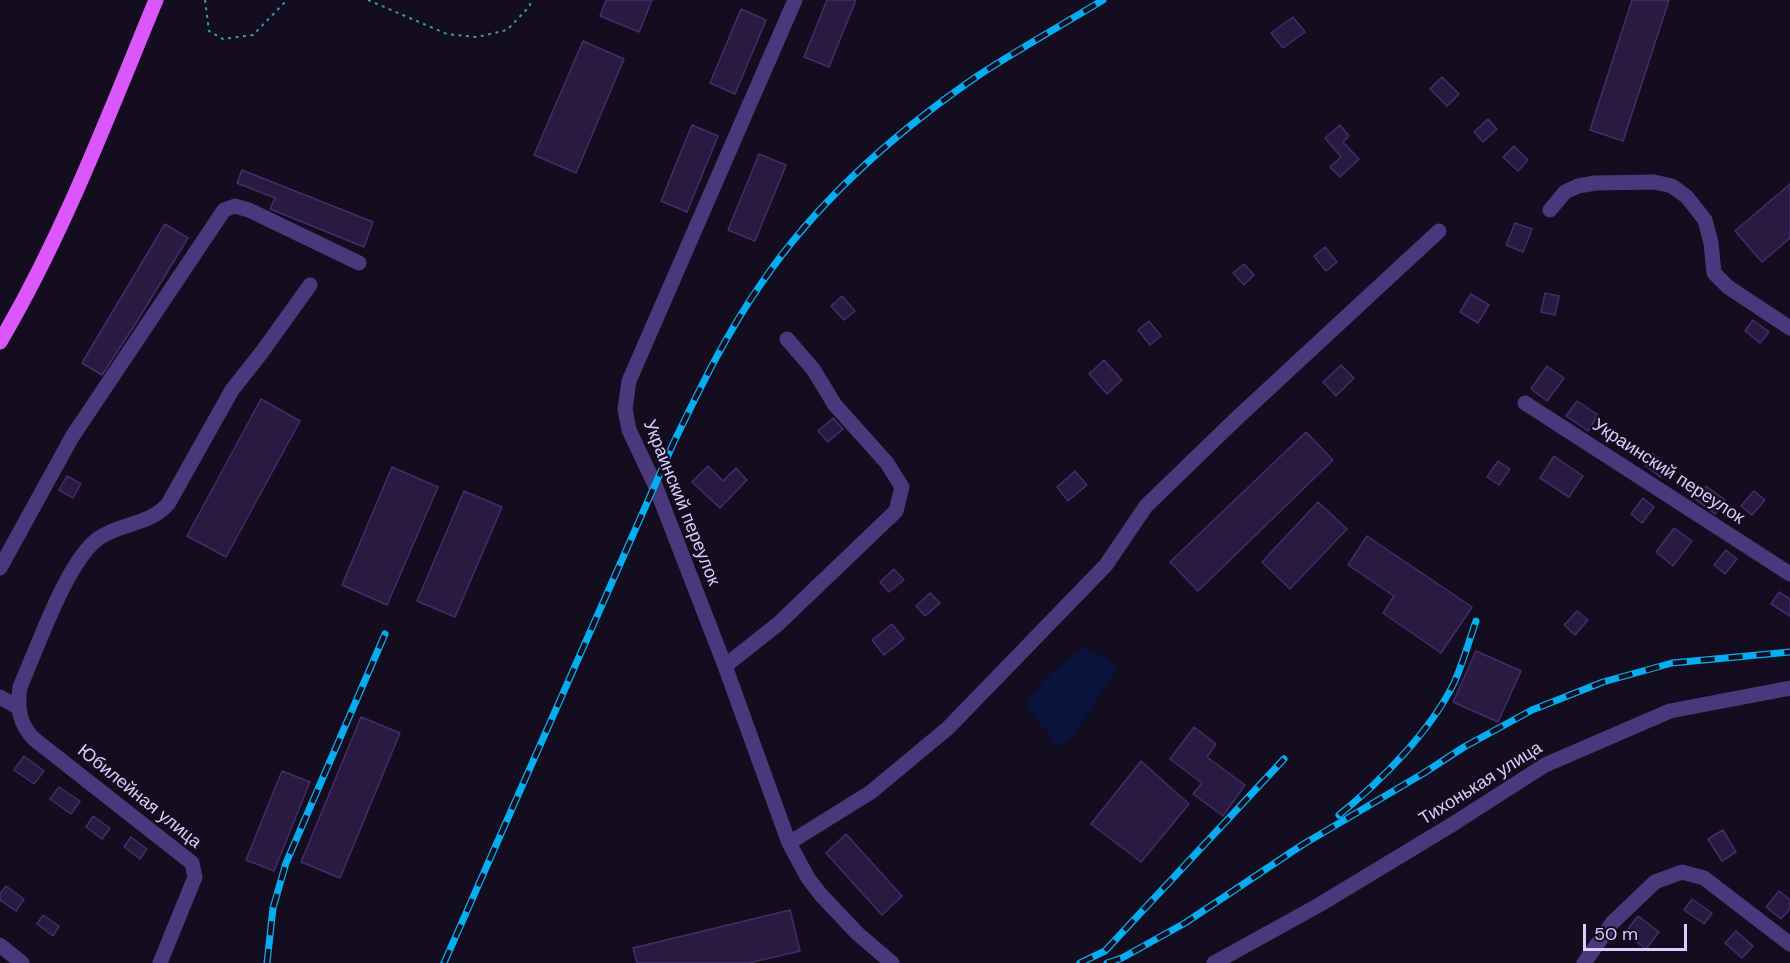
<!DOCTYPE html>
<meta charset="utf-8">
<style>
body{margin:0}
#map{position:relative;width:1790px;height:963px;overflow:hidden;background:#140d1f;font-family:"DM Sans",sans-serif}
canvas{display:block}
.scale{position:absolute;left:1583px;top:924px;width:104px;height:27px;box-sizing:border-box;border:3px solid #dbcdfe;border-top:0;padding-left:8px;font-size:18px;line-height:21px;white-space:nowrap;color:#dbcdfe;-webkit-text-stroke:4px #140d1f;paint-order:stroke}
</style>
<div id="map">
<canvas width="1790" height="963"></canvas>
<div class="scale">50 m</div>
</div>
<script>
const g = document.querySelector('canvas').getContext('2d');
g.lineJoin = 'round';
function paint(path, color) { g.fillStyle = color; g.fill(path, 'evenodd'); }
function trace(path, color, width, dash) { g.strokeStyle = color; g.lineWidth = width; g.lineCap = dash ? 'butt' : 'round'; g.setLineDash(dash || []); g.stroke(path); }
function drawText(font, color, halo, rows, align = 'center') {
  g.font = font + ' "DM Sans",sans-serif'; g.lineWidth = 4.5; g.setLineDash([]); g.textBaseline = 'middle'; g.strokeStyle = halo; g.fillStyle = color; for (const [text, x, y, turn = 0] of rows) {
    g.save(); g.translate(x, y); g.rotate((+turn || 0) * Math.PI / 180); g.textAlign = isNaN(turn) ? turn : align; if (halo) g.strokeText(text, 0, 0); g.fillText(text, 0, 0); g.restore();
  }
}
paint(new Path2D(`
 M1085,647l8,8h12l12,13 -44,69 -14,10 -35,-43c18,-23 36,-41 61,-57z`), '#0a133b');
const building = new Path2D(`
 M606,0h46l-13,32 -39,-16z
 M827,0h29l-27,67 -25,-10z
 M1632,0h37l-46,141 -33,-11z
 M741,9l25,11 -31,74 -25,-11z
 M1293,17l12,15 -22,16 -12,-15z
 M583,41l41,18 -48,114 -42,-18z
 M1442,77l17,17 -12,12 -17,-17z
 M1488,119l9,10 -14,13 -9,-10z
 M692,125l26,11 -31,76 -26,-11z
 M1340,125l9,11 -6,6 16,17 -19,18 -10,-10 11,-10 -16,-19z
 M1514,146l14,14 -10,11 -15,-14z
 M759,154l27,11 -31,76 -27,-11z
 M242,170l131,52 -9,25 -94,-38 5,-11 -38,-15z
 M1790,184v54l-28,24 -27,-31z
 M1515,223l17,6 -9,23 -17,-7z
 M165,224l23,14 -52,85 -34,52 -20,-12z
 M1325,247l12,15 -11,9 -12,-15z
 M1244,264l10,11 -10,10 -11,-12z
 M1545,293l14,3 -4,19 -14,-3z
 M1471,294l18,11 -11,18 -18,-11z
 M842,296l13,15 -11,9 -13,-14z
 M1753,320l16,12 -9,11 -15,-12z
 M1149,321l12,15 -11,9 -12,-15z
 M1104,360l18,20 -15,14 -18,-20z
 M1341,365l13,13 -18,18 -13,-14z
 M1547,366l17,12 -17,23 -16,-12z
 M261,399l39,22 -74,136 -39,-21z
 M1577,401l21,14 -10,16 -22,-15z
 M833,418l10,11 -15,13 -10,-11z
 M1306,432l27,28 -135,131 -28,-29z
 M1653,454l16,12 -9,11 -15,-12z
 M1554,456l29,20 -14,21 -29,-19z
 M1498,461l12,8 -11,16 -12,-8z
 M708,466l15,15 13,-13 11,12 -27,28 -28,-26z
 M392,467l46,20 -51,118 -45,-20z
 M1075,471l12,14 -19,16 -11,-14z
 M67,476l14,8 -8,14 -14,-8z
 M1706,486l19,14 -10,14 -19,-14z
 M464,491l38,16 -47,110 -38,-16z
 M1754,491l11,9 -13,15 -11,-9z
 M1643,498l11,9 -12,16 -11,-9z
 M1318,502l29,27 -57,60 -28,-27z
 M1674,528l18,13 -19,25 -17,-14z
 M1367,536l105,71 -31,46 -58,-40 11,-17 -46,-31z
 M1726,550l11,9 -12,15 -11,-9z
 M894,569l10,11 -15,12 -9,-10z
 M1779,592l11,7v17l-19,-12z
 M930,593l10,10 -15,13 -9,-10z
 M1577,611l11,9 -13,15 -11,-10z
 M892,624l12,15 -20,16 -12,-15z
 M1476,651l45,20 -23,51 -45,-20z
 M361,717l39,16 -60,145 -39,-16z
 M1194,727l22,17 -9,13 38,28 -22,31 -30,-22 9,-11 -32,-24z
 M24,756l20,15 -10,13 -20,-14z
 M1141,761l48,43 -48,58 -50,-38z
 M282,771l28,11 -36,89 -28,-11z
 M59,787l21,14 -9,13 -21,-15z
 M93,816l17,12 -8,11 -16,-12z
 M1723,830l13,22 -14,9 -14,-22z
 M846,834l56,62 -20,19 -56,-62z
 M131,837l16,12 -7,10 -16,-12z
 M6,886l18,13 -8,12 -16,-11v-6z
 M1779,891l11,9v9l-9,10 -15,-12z
 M1692,899l20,14 -8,11 -20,-14z
 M790,910l10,41 -51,12h-112l-4,-15z
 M43,915l16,11 -6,10 -16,-12z
 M1638,916l21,16 -13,17 -21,-16z
 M1736,931l17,15 -11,12 -17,-15z`);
paint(building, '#281a40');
trace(building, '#442c6b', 1.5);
trace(new Path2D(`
 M205,0l4,31 14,8 30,-4 34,-35
 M368,0l79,34 30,3 30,-7 22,-23 3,-7`), '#309eae', 2, [3, 4.5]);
trace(new Path2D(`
 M795,0l-166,381 -4,28 4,21 26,55 70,181 64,177 19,35 13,17 37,39 34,29
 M1550,210l15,-18 13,-6 17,-3 59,-1 18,4 15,11 18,23 6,23 3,30 14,14 62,41
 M1525,403l265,171
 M0,568l72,-131 152,-227 11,-4 14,4 110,53
 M725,666l53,-42 118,-113 6,-24 -15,-24 -52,-58 -22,-36 -26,-30
 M0,697l19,11
 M789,843l82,-51 77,-64 158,-163 40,-59 91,-88 202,-187
 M0,945l22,18
 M160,963l35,-86 -3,-14 -158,-124c-15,-15 -17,-32 -14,-52 17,-38 47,-127 79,-149 23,-16 49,-12 69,-34l64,-114 30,-38 48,-67
 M1214,963l105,-58 134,-81 92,-59 125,-54 120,-23
 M1584,963l28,-40 43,-41 27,-10 22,6 86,66`), '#48397d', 15);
trace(new Path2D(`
 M0,342c64,-109 108,-226 156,-342`), '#dc57fb', 15);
const rail = new Path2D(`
 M1339,815c42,-34 91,-83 115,-132 9,-20 15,-42 22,-62
 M267,963l6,-55 13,-45 99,-229
 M444,963l229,-519c27,-56 54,-112 90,-163 56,-82 134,-150 216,-206 40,-26 83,-50 124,-75
 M1080,963l25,-12 179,-192
 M1107,963l15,-5 63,-35 117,-78 122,-72 40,-26 68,-37 71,-28 69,-19 118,-11`);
trace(rail, '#06adf0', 7);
trace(rail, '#140d1f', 4.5, [14]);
drawText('18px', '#dbcdfe', '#140d1f', [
 ["Украинский переулок",1668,472,33],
 ["Украинский переулок",681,503,68],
 ["Тихонькая улица",1481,784,-32],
 ["Юбилейная улица",139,797,39]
]);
</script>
